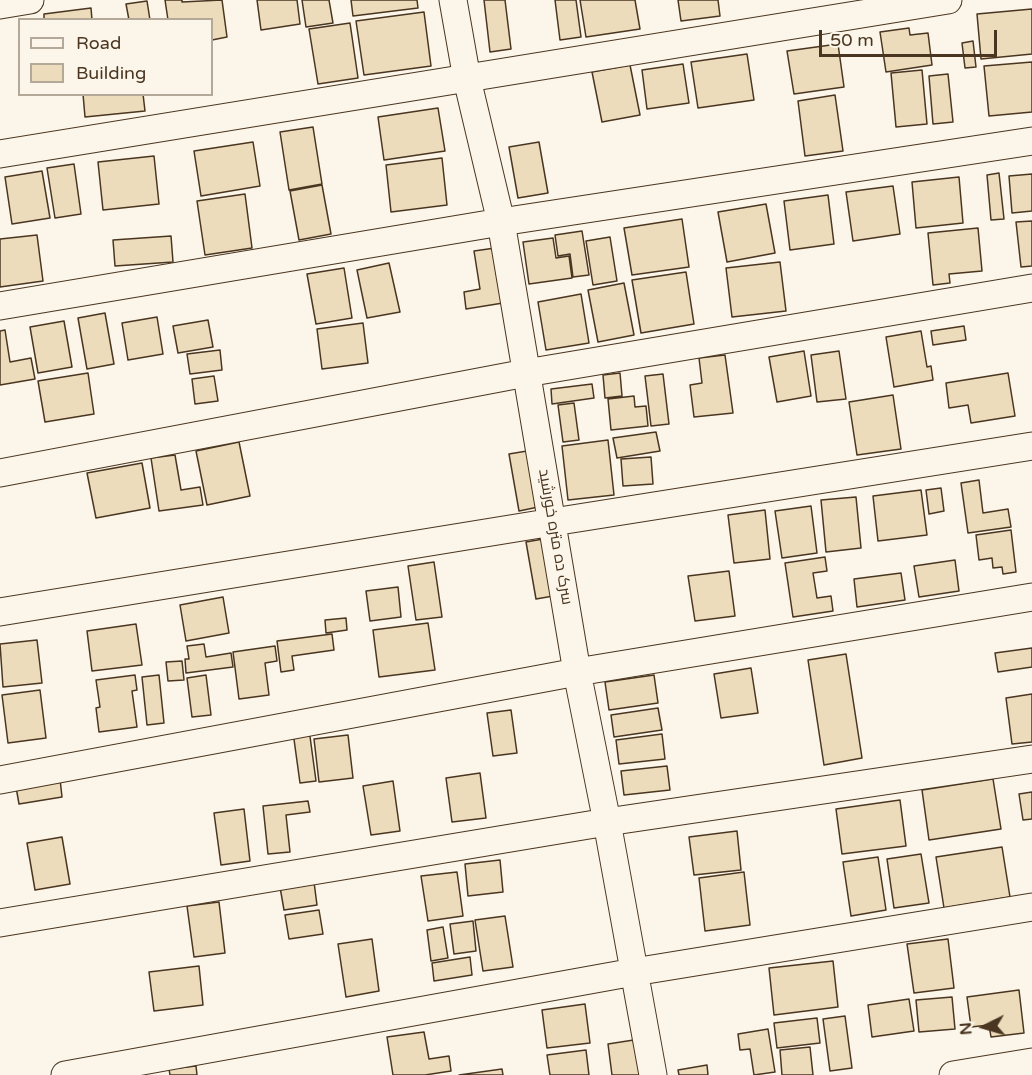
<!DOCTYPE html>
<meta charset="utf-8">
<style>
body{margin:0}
#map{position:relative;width:1032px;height:1075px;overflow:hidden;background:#fbf6e9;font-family:"Varela Round",sans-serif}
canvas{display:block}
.legend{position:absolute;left:18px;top:18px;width:195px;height:78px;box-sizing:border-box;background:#fbf6e9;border:2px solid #b4a999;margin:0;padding:8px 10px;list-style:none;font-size:18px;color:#4a3520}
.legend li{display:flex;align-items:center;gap:12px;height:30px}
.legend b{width:30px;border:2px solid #b4a999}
.north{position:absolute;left:954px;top:997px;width:60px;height:60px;-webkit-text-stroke:4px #fbf6e9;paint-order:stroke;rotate:265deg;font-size:16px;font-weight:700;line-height:24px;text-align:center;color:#4a3520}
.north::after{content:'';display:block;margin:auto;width:21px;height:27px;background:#4a3520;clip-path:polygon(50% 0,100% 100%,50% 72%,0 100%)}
.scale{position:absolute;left:819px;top:30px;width:178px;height:27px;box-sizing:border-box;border:3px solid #4a3520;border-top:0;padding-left:8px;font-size:18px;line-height:21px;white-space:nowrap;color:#4a3520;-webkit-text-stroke:4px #fbf6e9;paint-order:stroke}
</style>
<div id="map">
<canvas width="1032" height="1075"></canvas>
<ul class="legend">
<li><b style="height:8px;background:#fbf6e9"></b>Road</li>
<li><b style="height:16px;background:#ecdcbc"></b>Building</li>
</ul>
<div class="north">N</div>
<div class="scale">50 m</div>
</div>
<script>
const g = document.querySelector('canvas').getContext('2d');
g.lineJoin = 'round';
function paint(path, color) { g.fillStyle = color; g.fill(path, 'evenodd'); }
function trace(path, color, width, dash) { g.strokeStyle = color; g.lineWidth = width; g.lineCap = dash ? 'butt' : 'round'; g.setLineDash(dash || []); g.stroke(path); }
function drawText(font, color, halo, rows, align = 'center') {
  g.font = font + ' "Varela Round",Cairo,sans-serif'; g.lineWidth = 4.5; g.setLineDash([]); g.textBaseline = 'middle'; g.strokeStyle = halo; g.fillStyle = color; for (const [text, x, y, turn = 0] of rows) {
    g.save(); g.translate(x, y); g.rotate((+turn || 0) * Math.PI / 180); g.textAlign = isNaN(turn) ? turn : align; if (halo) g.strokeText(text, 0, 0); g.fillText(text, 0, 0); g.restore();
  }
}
const building = new Path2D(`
 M165,0h17v2l40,-2 5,37 -15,3v-20h-44z
 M257,0h40l3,24 -39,6z
 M302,0h27l4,23 -27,4z
 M351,0h66l1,8 -65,8z
 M484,0h21l6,49 -21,3z
 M555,0h21l5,37 -21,3z
 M580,0h55l5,29 -54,8z
 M678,0h40l2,16 -39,5z
 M147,1l3,19h-21l-3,-16z
 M91,8l1,12h-48v-6z
 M1032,9v45l-51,5 -4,-45z
 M424,12l7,54 -67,9 -8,-54z
 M350,23l8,55 -40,6 -9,-55z
 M909,28l1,7 18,-2 4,32 -46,7 -6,-40z
 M973,41l3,26 -11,1 -3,-25z
 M838,44l6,43 -50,7 -7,-43z
 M747,54l7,46 -56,8 -7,-46z
 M1032,62v50l-43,4 -5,-50z
 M683,64l6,39 -42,6 -5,-39z
 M630,65l10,50 -38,7 -10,-50z
 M922,70l5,54 -31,3 -5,-54z
 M948,74l5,48 -20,2 -4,-48z
 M83,94h60l2,17 -60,6z
 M835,95l8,56 -38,5 -7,-55z
 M438,108l7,43 -61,9 -6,-43z
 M313,127l9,57 -33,6 -9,-58z
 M253,142l7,44 -59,10 -7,-45z
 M539,142l9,51 -30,5 -9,-51z
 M154,156l5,48 -56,6 -5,-48z
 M442,158l5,47 -56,7 -5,-47z
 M74,164l7,50 -26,4 -8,-50z
 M42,171l8,47 -38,6 -7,-47z
 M999,173l5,46 -13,1 -4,-45z
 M1032,174v37l-20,2 -3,-37z
 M959,177l4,46 -47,5 -4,-46z
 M322,185l9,49 -32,6 -9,-49z
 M893,186l7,48 -47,7 -7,-49z
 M245,194l7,54 -47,7 -8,-54z
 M828,195l6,49 -44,6 -6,-49z
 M766,204l9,49 -48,9 -9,-50z
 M682,219l7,48 -57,8 -8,-47z
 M1032,221v45l-11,1 -5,-45z
 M978,228l4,43 -33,3 1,9 -17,2 -5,-52z
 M582,231l7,44 -16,2 -3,-23 -12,2 -3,-21z
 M37,235l6,46 -43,6v-48z
 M171,236l2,26 -58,4 -2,-26z
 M610,237l7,44 -24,4 -7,-44z
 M553,238l3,20 13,-2 3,22 -43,6 -6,-42z
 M495,248l8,55 -37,6 -2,-17 16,-3 -6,-38z
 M780,262l6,49 -54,6 -6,-49z
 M389,263l11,49 -33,6 -10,-48z
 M344,268l8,50 -36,6 -9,-50z
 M686,272l8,52 -53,9 -9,-53z
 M624,283l10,52 -36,7 -10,-52z
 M581,294l8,49 -43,7 -8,-48z
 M105,313l9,51 -27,5 -9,-51z
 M157,317l6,37 -35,6 -6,-37z
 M208,320l5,27 -35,6 -5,-27z
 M64,321l8,46 -34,6 -8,-46z
 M363,323l5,40 -46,6 -5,-40z
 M964,326l2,14 -33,5 -2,-14z
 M5,330l5,32 21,-4 4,21 -35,6v-54z
 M921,331l6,36 4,-1 2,14 -39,7 -8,-50z
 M220,350l2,20 -32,4 -3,-20z
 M804,351l7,45 -34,6 -8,-45z
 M839,351l7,48 -29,3 -6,-47z
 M725,355l8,58 -39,4 -4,-32 12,-2 -3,-25z
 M88,373l6,41 -49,8 -7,-41z
 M620,373l2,23 -17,2 -2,-23z
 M1008,373l7,43 -44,7 -3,-18 -19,3 -3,-25z
 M663,374l6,50 -18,2 -6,-50z
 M214,376l4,25 -23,3 -3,-25z
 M592,384l2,14 -42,6 -1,-15z
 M893,395l8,54 -44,6 -8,-53z
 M634,396l1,11 11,-1 2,20 -37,4 -3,-31z
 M574,403l5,37 -16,2 -5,-37z
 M656,432l4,19 -43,7 -4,-20z
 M608,440l6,55 -46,5 -6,-54z
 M239,442l11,54 -43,9 -11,-54z
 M533,450l10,56 -24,5 -10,-57z
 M175,455l6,35 19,-3 3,18 -44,6 -8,-53z
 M651,457l2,27 -30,2 -2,-27z
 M142,463l8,45 -54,10 -9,-45z
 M979,480l4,33 25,-4 3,18 -43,6 -7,-50z
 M941,488l3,23 -15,3 -3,-24z
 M921,490l6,45 -49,6 -5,-45z
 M856,497l5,51 -35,4 -5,-52z
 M811,506l6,47 -35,5 -7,-47z
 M765,510l5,49 -36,4 -6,-48z
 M1011,530l5,42 -13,2 -1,-7 -9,1 -1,-10 -13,2 -3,-25z
 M549,538l10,57 -23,4 -10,-57z
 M825,557l2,14 -14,2 4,25 14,-2 2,15 -40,6 -8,-54z
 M955,560l4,31 -40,6 -5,-31z
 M434,562l8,55 -26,3 -8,-54z
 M729,571l6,45 -40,5 -7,-45z
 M901,573l4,27 -48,7 -3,-28z
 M398,587l3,30 -31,4 -4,-30z
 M223,597l6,36 -43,8 -6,-36z
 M346,618l1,12 -21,3 -1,-13z
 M428,623l7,47 -56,7 -6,-47z
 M136,624l6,41 -50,6 -5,-40z
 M332,634l2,16 -42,6 2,14 -13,2 -4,-31z
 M37,640l5,43 -39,4 -3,-43z
 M204,644l2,13 25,-4 2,14 -47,6 -1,-14h4l-2,-13z
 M275,646l2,15 -12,2 4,32 -30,4 -6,-47z
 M1032,648v19l-34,5 -3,-19z
 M846,654l16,104 -38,7 -16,-105z
 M182,661l2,19 -16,1 -2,-19z
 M751,668l7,45 -37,5 -7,-44z
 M135,675l2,15 -5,1 5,36 -38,5 -3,-24 4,-1 -4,-27z
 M159,675l5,48 -17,2 -5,-48z
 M206,675l5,40 -19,2 -5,-39z
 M654,675l4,28 -49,7 -4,-28z
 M40,690l6,48 -38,5 -6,-48z
 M1032,694v48l-20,2 -6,-46z
 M658,708l4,22 -48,7 -3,-22z
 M511,710l6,43 -24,3 -6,-43z
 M309,729l7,52 -16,2 -7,-51z
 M662,734l3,25 -46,5 -3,-24z
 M348,735l5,43 -34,4 -5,-43z
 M667,766l3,24 -46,5 -3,-24z
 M480,773l6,45 -34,4 -6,-44z
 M60,779l2,18 -43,7 -3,-17z
 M993,779l8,50 -72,11 -7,-50z
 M393,781l7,50 -29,4 -8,-49z
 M1032,792v27l-9,1 -4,-26z
 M900,800l6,46 -64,8 -6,-45z
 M308,801l2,11 -24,3 4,37 -22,2 -5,-48z
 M244,809l6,52 -29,4 -7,-52z
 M737,831l4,39 -47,5 -5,-38z
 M62,837l8,47 -35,6 -8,-47z
 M1002,847l8,50 -66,11 -8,-51z
 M921,854l8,49 -35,5 -7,-49z
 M878,857l8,53 -35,6 -8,-54z
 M500,860l3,32 -35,4 -3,-32z
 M457,872l6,44 -35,5 -7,-45z
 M744,872l6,53 -45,6 -6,-53z
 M314,882l3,23 -33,5 -4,-23z
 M219,902l6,51 -31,4 -7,-51z
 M319,910l4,24 -34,5 -4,-24z
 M505,916l8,51 -30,4 -8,-51z
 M473,921l3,30 -22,3 -4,-30z
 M443,927l5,31 -17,3 -4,-31z
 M372,939l7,52 -33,6 -8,-53z
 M948,939l6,49 -40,5 -7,-49z
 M470,957l2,18 -38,6 -2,-18z
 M833,961l5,46 -64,8 -5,-47z
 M199,966l4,39 -49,6 -5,-39z
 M1019,990l5,43 -33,4 -2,-12 -18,2 -4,-30z
 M952,997l3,32 -36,3 -3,-32z
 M909,999l5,32 -42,6 -4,-32z
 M585,1004l5,39 -43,5 -5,-38z
 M845,1016l7,52 -22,3 -7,-52z
 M817,1018l3,25 -43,5 -3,-25z
 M768,1029l7,43 -21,3 -4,-26 -10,1 -2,-16z
 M424,1032l5,27 20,-3 2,15 -26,4h-32l-6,-38z
 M640,1039l6,36h-34l-4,-31z
 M810,1047l3,28h-31l-2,-25z
 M586,1050l3,25h-39l-3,-20z
 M707,1065l1,10h-29l-1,-5z
 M196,1066l1,9h-27l-1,-6z
 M502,1069l1,6h-44z`);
paint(building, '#ecdcbc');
trace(building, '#4a3520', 1.5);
const minor = new Path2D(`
 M453,0l14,79 34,143 76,450 30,150 46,253
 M0,5l30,-5
 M0,154l948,-154
 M0,306l501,-84 531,-81
 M0,473l526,-100 506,-85
 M0,612l553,-90 479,-76
 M0,780l577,-108 455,-75
 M0,923l607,-101 425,-63
 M65,1075l569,-103 398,-65
 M953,1075l79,-13`);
trace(minor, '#4a3520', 29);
trace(minor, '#fbf6e9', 27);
drawText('16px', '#4a3520', '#fbf6e9', [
 ["سرک ده متره خورشید",555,537,80]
]);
</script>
